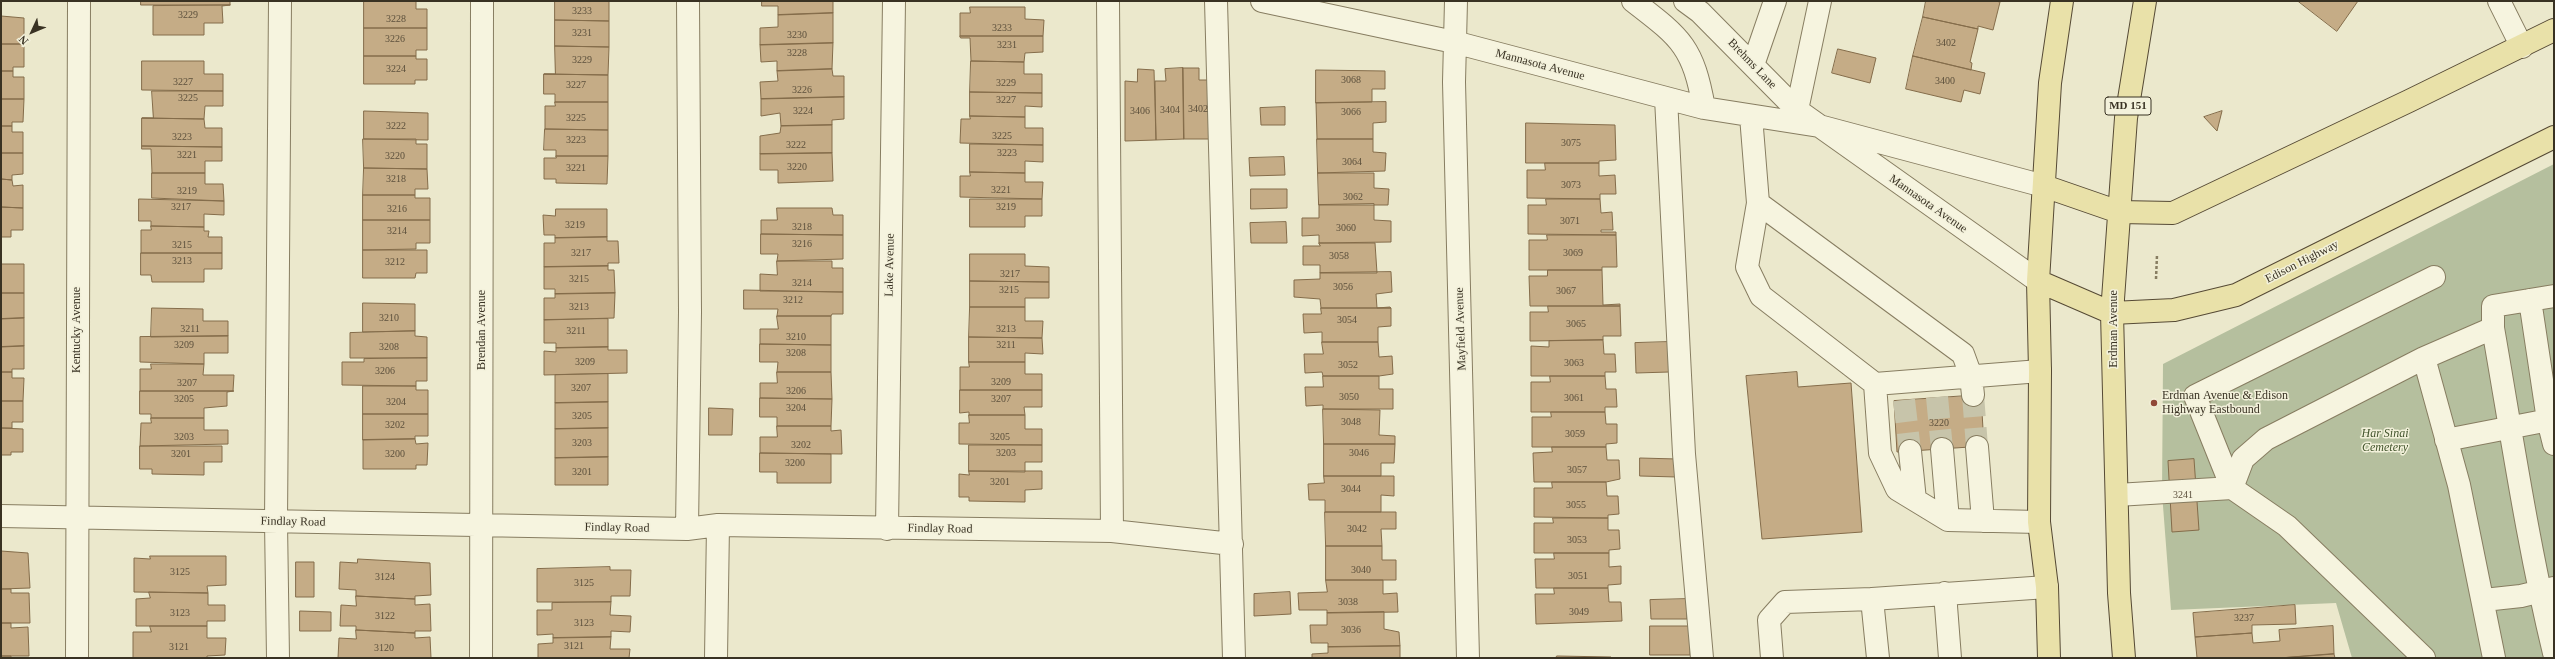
<!DOCTYPE html>
<style>
body{margin:0}
#map{position:relative;width:2555px;height:659px;overflow:hidden;background:#ebe8cc;font-family:"Times New Roman",serif}
canvas{display:block}
.frame{position:absolute;inset:0;border:2px solid #393223;pointer-events:none}
.north{position:absolute;left:12px;top:12px;width:40px;height:40px;-webkit-text-stroke:3px #f3f1db;paint-order:stroke;rotate:226deg;font-size:11px;font-weight:700;line-height:16px;text-align:center;color:#393223}
.north::after{content:'';display:block;margin:auto;width:14px;height:18px;background:#393223;clip-path:polygon(50% 0,100% 100%,50% 72%,0 100%)}
</style>
<div id="map">
<canvas width="2555" height="659"></canvas>
<div class="frame"></div>
<div class="north">N</div>
</div>
<script>
const g = document.querySelector('canvas').getContext('2d');
g.lineJoin = 'round';
function paint(path, color) { g.fillStyle = color; g.fill(path, 'evenodd'); }
function trace(path, color, width, dash) { g.strokeStyle = color; g.lineWidth = width; g.lineCap = dash ? 'butt' : 'round'; g.setLineDash(dash || []); g.stroke(path); }
function drawText(font, color, halo, rows, align = 'center') {
  g.font = font + ' "Times New Roman",serif'; g.lineWidth = 3; g.setLineDash([]); g.textBaseline = 'middle'; g.strokeStyle = halo; g.fillStyle = color; for (const [text, x, y, turn = 0] of rows) {
    g.save(); g.translate(x, y); g.rotate((+turn || 0) * Math.PI / 180); g.textAlign = isNaN(turn) ? turn : align; if (halo) g.strokeText(text, 0, 0); g.fillText(text, 0, 0); g.restore();
  }
}
paint(new Path2D(`
 M2554,164v494h-202l-16,-55 -165,7 -9,-117 1,-129z`), '#b5bf9e');
const building = new Path2D(`
 M141,1h89v4h-89z
 M364,1h52v8h11v19h-63z
 M555,1h54v20l-54,-1z
 M762,1h71v12l-55,2v-9h-16z
 M1926,1h69l5,1 -7,28 -15,-4v3l-55,-12z
 M2298,1h60l-21,30z
 M230,5l-8,1 1,17h-19v12h-51v-29z
 M970,7h55v12l19,1 -1,16h-83v-23h10z
 M833,13v30l-73,2v-17l18,-1v-12z
 M1,16l23,2v26h-23z
 M1923,17l55,12 -8,33 2,1 -1,7 -58,-14z
 M555,20l54,1v26l-54,-1z
 M364,28h63v22h-11v6h-52z
 M960,36h83v16l-18,1 -1,9 -53,-1 -1,-23h-9z
 M833,43l-1,26 -55,2v-10l-16,1 -1,-17z
 M1,44h23v23h-11v4h-12z
 M555,46l54,1 -1,28 -64,-1h11z
 M1838,49l38,9 -6,25 -38,-10z
 M364,56h52v3h11v21h-12v4h-51z
 M1913,56l72,17 -5,21 -16,-4 -3,12 -55,-13z
 M142,61h62v13h19v17l-81,-1z
 M971,61l53,1v12h18v19l-72,-1z
 M1183,68l1,71 -28,1 -1,-59h11l-1,-12z
 M1183,68h16v12h13l1,59h-29z
 M832,69l1,7h11v21l-83,2 -1,-17 18,-1 -1,-10z
 M1138,69l16,1 2,70 -31,1v-60l12,1z
 M1316,70l69,1v18h-13v13l-56,1z
 M1,71h12v6h11v22h-23z
 M544,74l64,1v27h-53v-8h-11z
 M152,91h71v15h-18l-1,13 -62,-1h11z
 M970,92l72,1v14l-17,-1v11l-55,-1z
 M844,97v22l-12,1v5l-51,1 -1,-13 -19,3v-17z
 M1,99h23l-1,23h-11v4h-11z
 M555,102h53v28l-63,-1v-23h10z
 M1386,102v20l-13,1v16h-56l-1,-36z
 M1285,107v18h-24l-1,-17z
 M364,111l64,2v27l-64,-1z
 M2222,111l-5,20 -13,-14z
 M970,116l55,1v11h18v17l-83,-2 1,-24h9z
 M142,118l62,1 1,9h17v19l-80,-1z
 M1526,123l89,2 1,35 -17,1v2h-73z
 M832,125v28l-72,1v-18l20,-3 1,-7z
 M1,126h11v6h11v21h-22z
 M545,129l63,1v26h-52v-6h-12z
 M363,139h53v5h11v25l-63,-1z
 M1317,139h56v13l13,1 -1,18 -67,2z
 M970,144l73,1v17l-18,-1v12l-55,-1z
 M142,146l80,1v14h-17v12h-53l-1,-24h-9z
 M1,153h22v21l-11,1v5l-11,-1z
 M832,153l1,28 -55,2v-13h-18v-16z
 M556,156h52l-1,28 -51,-1v-4h-12v-21h12z
 M1284,157l1,18 -35,1 -1,-18z
 M1545,163h54v13l16,-1 1,19h-16v5l-73,-1v-28h18z
 M364,168l63,1 1,20h-13v6h-52z
 M970,172l55,1v9h18l-1,17 -82,-2v-21h10z
 M152,173h53v11h18l1,17 -72,-3z
 M1318,173h56v15l15,1 -1,16h-69z
 M1,179l11,1 1,6 10,-1v23l-22,-1z
 M1251,189h36v19l-36,1z
 M363,195h52v3h15v22h-67z
 M139,199l85,2v14l-20,-1v13l-53,-1v-5h-12z
 M970,199h72v17h-17v11h-55z
 M1546,199h54l1,14 11,-1 1,18h-12v2h15v3l-88,-1v-29h18z
 M1374,204v16l17,1v21l-72,1v-8l-17,1v-18h17v-13z
 M1,207l22,1v22h-12v7h-10z
 M777,208h55l1,7h10v20l-82,-1v-14h16z
 M556,209h51v28l-52,1v-3h-11l-1,-20 12,1z
 M363,220h67v23h-14v6l-53,1z
 M1286,222l1,21h-36l-1,-20z
 M151,226l53,1v4h5l-1,6h14v16h-81v-23h10z
 M761,234l82,1v24l-66,2 1,-7h-17z
 M1547,235h69l1,32h-15v3h-73v-30h18z
 M607,237v4h11l1,22h-11v3l-64,1v-24h11v-5z
 M1319,243h56l2,30h-57v-8h-17v-19h17z
 M363,250h64v23h-11l-1,5h-52z
 M141,253h81v16h-18v13h-52l-1,-7h-10z
 M970,254h55v12l24,1v15l-79,-1z
 M777,261h55v7h11v24l-83,-1v-17l17,1z
 M1,264h23v29h-23z
 M608,266v4h6l1,23 -60,1v-5h-11v-22z
 M1548,270h54l1,35 17,-1v2h-90l-1,-30h18z
 M1391,272l1,20 -16,2 1,14 13,-1 1,1h-70l-1,-9 -26,-2v-17l26,-1v-6z
 M970,281l79,1v16h-24v9h-55z
 M744,290l99,2v22h-11l-1,2h-54l1,-7h-34z
 M1,293h23v25l-23,1z
 M615,293l-1,25 -70,2v-22h11v-4z
 M363,303l52,1v27l-52,1z
 M1548,306h72l1,30h-18v4l-73,1v-29h18z
 M970,307h55v14h18l-1,17 -73,-1z
 M152,308l51,1v12h25v15l-77,1z
 M1321,308h70v18l-13,1v15h-56v-10l-18,1 -1,-19h18z
 M777,316h54v29l-71,-1v-15h18z
 M24,318v28l-23,1v-28z
 M608,319v28l-52,1v-5h-12v-23z
 M415,331v5l12,1v21h-77v-25z
 M228,336v17h-24v11l-64,-2v-25z
 M969,337l73,1 1,16 -18,-1v9h-56z
 M1603,340l1,14h11l1,18h-11v4h-74v-30l18,1v-6z
 M1322,342h56l1,15 13,-1 1,18 -14,2h-56l-1,-4 -17,1 -1,-19h19z
 M1668,342l1,30 -33,1 -1,-30z
 M760,344l71,1v27h-54l1,-10h-18z
 M24,346v23h-12v3h-11v-25z
 M608,347v3h19v23l-83,2v-24l12,1v-4z
 M427,358v23h-11v5l-74,-1v-23h22v-3z
 M969,362h56v12h17v16h-82v-23h9z
 M151,364h53l-1,11h31l-1,16h-93v-22h11z
 M1,372h11v6h12l-1,23h-22z
 M777,372h54l1,27 -72,-1v-15h17z
 M1797,372l1,15 53,-4 11,149 -100,7 -16,-163z
 M608,374v28l-53,1v-28z
 M1323,376h56v13h14v20h-70v-4l-17,1 -1,-19h18z
 M1550,376h55l1,13h10l1,18h-12v5h-74v-30h19z
 M363,386h53v4h12v24h-65z
 M960,390h82v17h-18l1,8h-56v-3l-9,1z
 M140,391h94l-7,1v14l-23,2v10h-53v-4h-11z
 M1981,395l3,51 -87,6 -3,-51z
 M760,398l72,1 -1,27h-54v-9h-17z
 M1,401h22v21h-11v6h-11z
 M608,402v26l-53,1v-26z
 M709,408l24,1 -1,26h-23z
 M1323,409l57,1 -1,25 16,1v8h-71z
 M1551,412h54l1,12h11v19l-11,1v3h-74v-30h19z
 M363,414h65v22h-13v3l-52,1z
 M969,415h56v14h17v16l-83,-1v-21h10z
 M151,418h53v12h24v14l-88,2 1,-23h10z
 M777,426h54v5l10,-1 1,24 -82,-1v-16h17z
 M1,428l22,1v23h-12v3h-10z
 M608,428v29l-53,1v-29z
 M415,439l1,5 12,-1 -1,22h-11v4h-53v-29z
 M1324,444h71l-1,19h-13v13h-57z
 M969,445h73v17h-17v10l-56,-1z
 M140,446h82v16h-18v13l-52,-1v-5h-12z
 M1552,447h54l1,13h12l1,19 -14,3h-72l-1,-29 19,-1z
 M760,453l71,1v29h-54v-11h-17z
 M608,457v28h-53v-27z
 M1640,458l37,1v18l-37,-1z
 M2194,459l5,71 -27,2 -4,-71z
 M969,471h73v18l-17,1v12l-56,-1v-4h-10v-23l10,1z
 M1324,476h70v20l-13,-1v17h-56v-12h-16l-1,-16 16,-1z
 M1552,482h54l1,14h11l1,18 -11,1v3l-74,-1v-29h18z
 M1325,512h71v17h-15l1,17h-56z
 M1553,518h55v12h11l1,19 -11,1v3h-75v-30h19z
 M1326,546h56v14h14v20h-70z
 M1,551l27,2 2,35 -29,1z
 M1554,553h55v14l12,-1v18l-13,1v3h-72l-1,-29h19z
 M150,556h76v29l-19,1 1,7 -74,-1v-34l16,1z
 M358,559l72,4 1,32 -16,1v3l-59,-3v-6l-17,-1 1,-27 17,1z
 M296,562h18v35h-18z
 M610,567v3h21l-1,26h-19v6h-74v-33z
 M1326,580h57v14l14,-1 1,19 -71,1v-3h-28l-1,-17 29,-1z
 M1554,588h54l1,14h12l1,19 -86,3 -1,-30h19z
 M1,589h10v4h18l1,30h-29z
 M149,592l59,1v12h17v16h-18v5h-71v-27l14,-1z
 M1290,592l1,22 -37,2v-22z
 M356,596l59,3v6l15,-1 1,27h-16v2l-59,-3v-4h-16l1,-21 15,1z
 M1687,599v20h-36l-1,-19z
 M611,602l-1,13 21,1 -1,16 -19,-1v6l-58,1v-4l-16,1v-25h15v-7z
 M2295,605l1,19 -44,1v8l-57,4 -2,-24z
 M300,611l31,1v19h-31z
 M1384,612v17l15,3 1,14 -72,1v-4h-17l-1,-18h17v-12z
 M1,623h10v5l17,-1 1,29h-28z
 M150,626h57v12h19l-1,17 -18,1v2h-74v-26h18z
 M1650,626h40v29h-40z
 M2333,626l1,28 -54,4h-83l-2,-21 57,-4 1,10 27,-2 -1,-11z
 M356,630l59,3v5l15,-1 1,21h-93l1,-20 17,1z
 M611,637l-1,12h20l-1,9h-91v-14l15,-1v-5z
 M1400,646v12h-88v-4l16,-1v-6z
 M2334,654l1,4h-55z
 M1,656h10v2h-10z
 M1557,656l54,1v1h-55z`);
paint(building, '#c5ac86');
trace(building, '#846c4a', 1);
trace(new Path2D(`
 M1973,395l4,52
 M1937,397l5,52
 M1904,400l6,51`), '#c7c4aa', 22, [22, 11]);
const minor = new Path2D(`
 M1108,1l4,530
 M1216,1l18,657
 M1262,1l192,41 250,66 115,18 225,60
 M1456,1l-2,81 14,576
 M1633,1c48,37 60,45 71,107
 M1685,1l15,11 97,98 241,171
 M2499,1l23,46
 M1753,65l22,-64
 M1666,98l18,356 18,204
 M1797,110l23,-109
 M1751,116l7,87 -11,64 14,29 114,88 165,-13
 M1758,203l205,151 8,22 2,19
 M2554,296l-61,10v22c19,109 35,218 61,325
 M2530,300l18,120 6,24
 M2424,358l35,127 35,173
 M1875,384l5,69 17,36 51,31 91,2
 M2446,440l108,-21
 M1977,447l6,74
 M1942,449l6,71
 M1910,451l5,49
 M2117,495l115,-7 -37,-92 239,-119
 M1,516l686,13 31,-4 394,6 120,13
 M687,529l3,-217 -2,-311
 M887,529l7,-528
 M1945,593l5,65
 M1872,599l6,59
 M2484,600l37,-4 33,-8
 M77,658l2,-657
 M278,658l-2,-136 4,-521
 M481,658l1,-657
 M716,658l2,-133
 M1772,658l-3,-38 16,-18 87,-3 175,-12
 M2424,658l-137,-132 -55,-38 11,-29 23,-20 158,-81 69,-30`);
const major = new Path2D(`
 M2044,186l75,26 54,1 236,-112 145,-71
 M2038,281l74,32 62,-3 62,-15 318,-158
 M2049,658l-2,-71 -8,-65 1,-151 -2,-90 12,-198 12,-82
 M2124,658l-5,-65 -7,-280 14,-195 19,-117`);
trace(minor, '#877d61', 24);
trace(major, '#564a35', 24);
trace(new Path2D(`
 M2156,279l1,-24`), '#877d61', 2.5, [3, 2]);
trace(minor, '#f6f4df', 22);
trace(major, '#e9e1a9', 22);
for (const [x, y, r, color] of [
 [2154,403,4,"#904837"]
]) { const dot = new Path2D(); dot.arc(x, y, r, 0, 2 * Math.PI); g.fillStyle = color; g.fill(dot); trace(dot, '#f3f1db', 1.5); }
drawText('10px', '#5c503c', null, [
 ["3233",582,11],
 ["3229",188,15],
 ["3228",396,19],
 ["3233",1002,28],
 ["3231",582,33],
 ["3230",797,35],
 ["3226",395,39],
 ["3402",1946,43],
 ["3231",1007,45],
 ["3228",797,53],
 ["3229",582,60],
 ["3224",396,69],
 ["3068",1351,80],
 ["3400",1945,81],
 ["3227",183,82],
 ["3229",1006,83],
 ["3227",576,85],
 ["3226",802,90],
 ["3225",188,98],
 ["3227",1006,100],
 ["3402",1198,109],
 ["3404",1170,110],
 ["3224",803,111],
 ["3406",1140,111],
 ["3066",1351,112],
 ["3225",576,118],
 ["3222",396,126],
 ["3225",1002,136],
 ["3223",182,137],
 ["3223",576,140],
 ["3075",1571,143],
 ["3222",796,145],
 ["3223",1007,153],
 ["3221",187,155],
 ["3220",395,156],
 ["3064",1352,162],
 ["3220",797,167],
 ["3221",576,168],
 ["3218",396,179],
 ["3073",1571,185],
 ["3221",1001,190],
 ["3219",187,191],
 ["3062",1353,197],
 ["3217",181,207],
 ["3219",1006,207],
 ["3216",397,209],
 ["3071",1570,221],
 ["3219",575,225],
 ["3218",802,227],
 ["3060",1346,228],
 ["3214",397,231],
 ["3216",802,244],
 ["3215",182,245],
 ["3217",581,253],
 ["3069",1573,253],
 ["3058",1339,256],
 ["3213",182,261],
 ["3212",395,262],
 ["3217",1010,274],
 ["3215",579,279],
 ["3214",802,283],
 ["3056",1343,287],
 ["3215",1009,290],
 ["3067",1566,291],
 ["3212",793,300],
 ["3213",579,307],
 ["3210",389,318],
 ["3054",1347,320],
 ["3065",1576,324],
 ["3211",190,329],
 ["3213",1006,329],
 ["3211",576,331],
 ["3210",796,337],
 ["3209",184,345],
 ["3211",1006,345],
 ["3208",389,347],
 ["3208",796,353],
 ["3209",585,362],
 ["3063",1574,363],
 ["3052",1348,365],
 ["3206",385,371],
 ["3209",1001,382],
 ["3207",187,383],
 ["3207",581,388],
 ["3206",796,391],
 ["3050",1349,397],
 ["3061",1574,398],
 ["3205",184,399],
 ["3207",1001,399],
 ["3204",396,402],
 ["3204",796,408],
 ["3205",582,416],
 ["3048",1351,422],
 ["3220",1939,423],
 ["3202",395,425],
 ["3059",1575,434],
 ["3203",184,437],
 ["3205",1000,437],
 ["3203",582,443],
 ["3202",801,445],
 ["3203",1006,453],
 ["3046",1359,453],
 ["3201",181,454],
 ["3200",395,454],
 ["3200",795,463],
 ["3057",1577,470],
 ["3201",582,472],
 ["3201",1000,482],
 ["3044",1351,489],
 ["3241",2183,495],
 ["3055",1576,505],
 ["3042",1357,529],
 ["3053",1577,540],
 ["3040",1361,570],
 ["3125",180,572],
 ["3051",1578,576],
 ["3124",385,577],
 ["3125",584,583],
 ["3038",1348,602],
 ["3049",1579,612],
 ["3123",180,613],
 ["3122",385,616],
 ["3237",2244,618],
 ["3123",584,623],
 ["3036",1351,630],
 ["3121",574,646],
 ["3121",179,647],
 ["3120",384,648]
]);
for (const [x, y, w] of [
 [2128,106,46]
]) { const box = new Path2D(); box.roundRect(x - w / 2, y - 9, w, 18, 3); g.fillStyle = '#f3f1db'; g.fill(box); trace(box, '#393223', 1); }
drawText('bold 11px', '#393223', null, [
 ["MD 151",2128,106]
]);
drawText('12px', '#393223', '#f3f1db', [
 ["Brehms Lane",1752,64,46],
 ["Mannasota Avenue",1540,65,15],
 ["Mannasota Avenue",1928,204,35],
 ["Edison Highway",2302,262,-27],
 ["Lake Avenue",890,265,-89],
 ["Mayfield Avenue",1461,329,-92],
 ["Erdman Avenue",2114,329,-90],
 ["Kentucky Avenue",77,330,-90],
 ["Brendan Avenue",482,330,-90],
 ["Findlay Road",293,522,1],
 ["Findlay Road",617,528,1],
 ["Findlay Road",940,529,1]
]);
drawText('12px', '#393223', '#f3f1db', [
 ["Erdman Avenue & Edison",2162,396],
 ["Highway Eastbound",2162,410]
], 'left');
drawText('italic 12px', '#42542c', '#f3f1db', [
 ["Har Sinai",2385,434],
 ["Cemetery",2385,448]
]);
</script>
